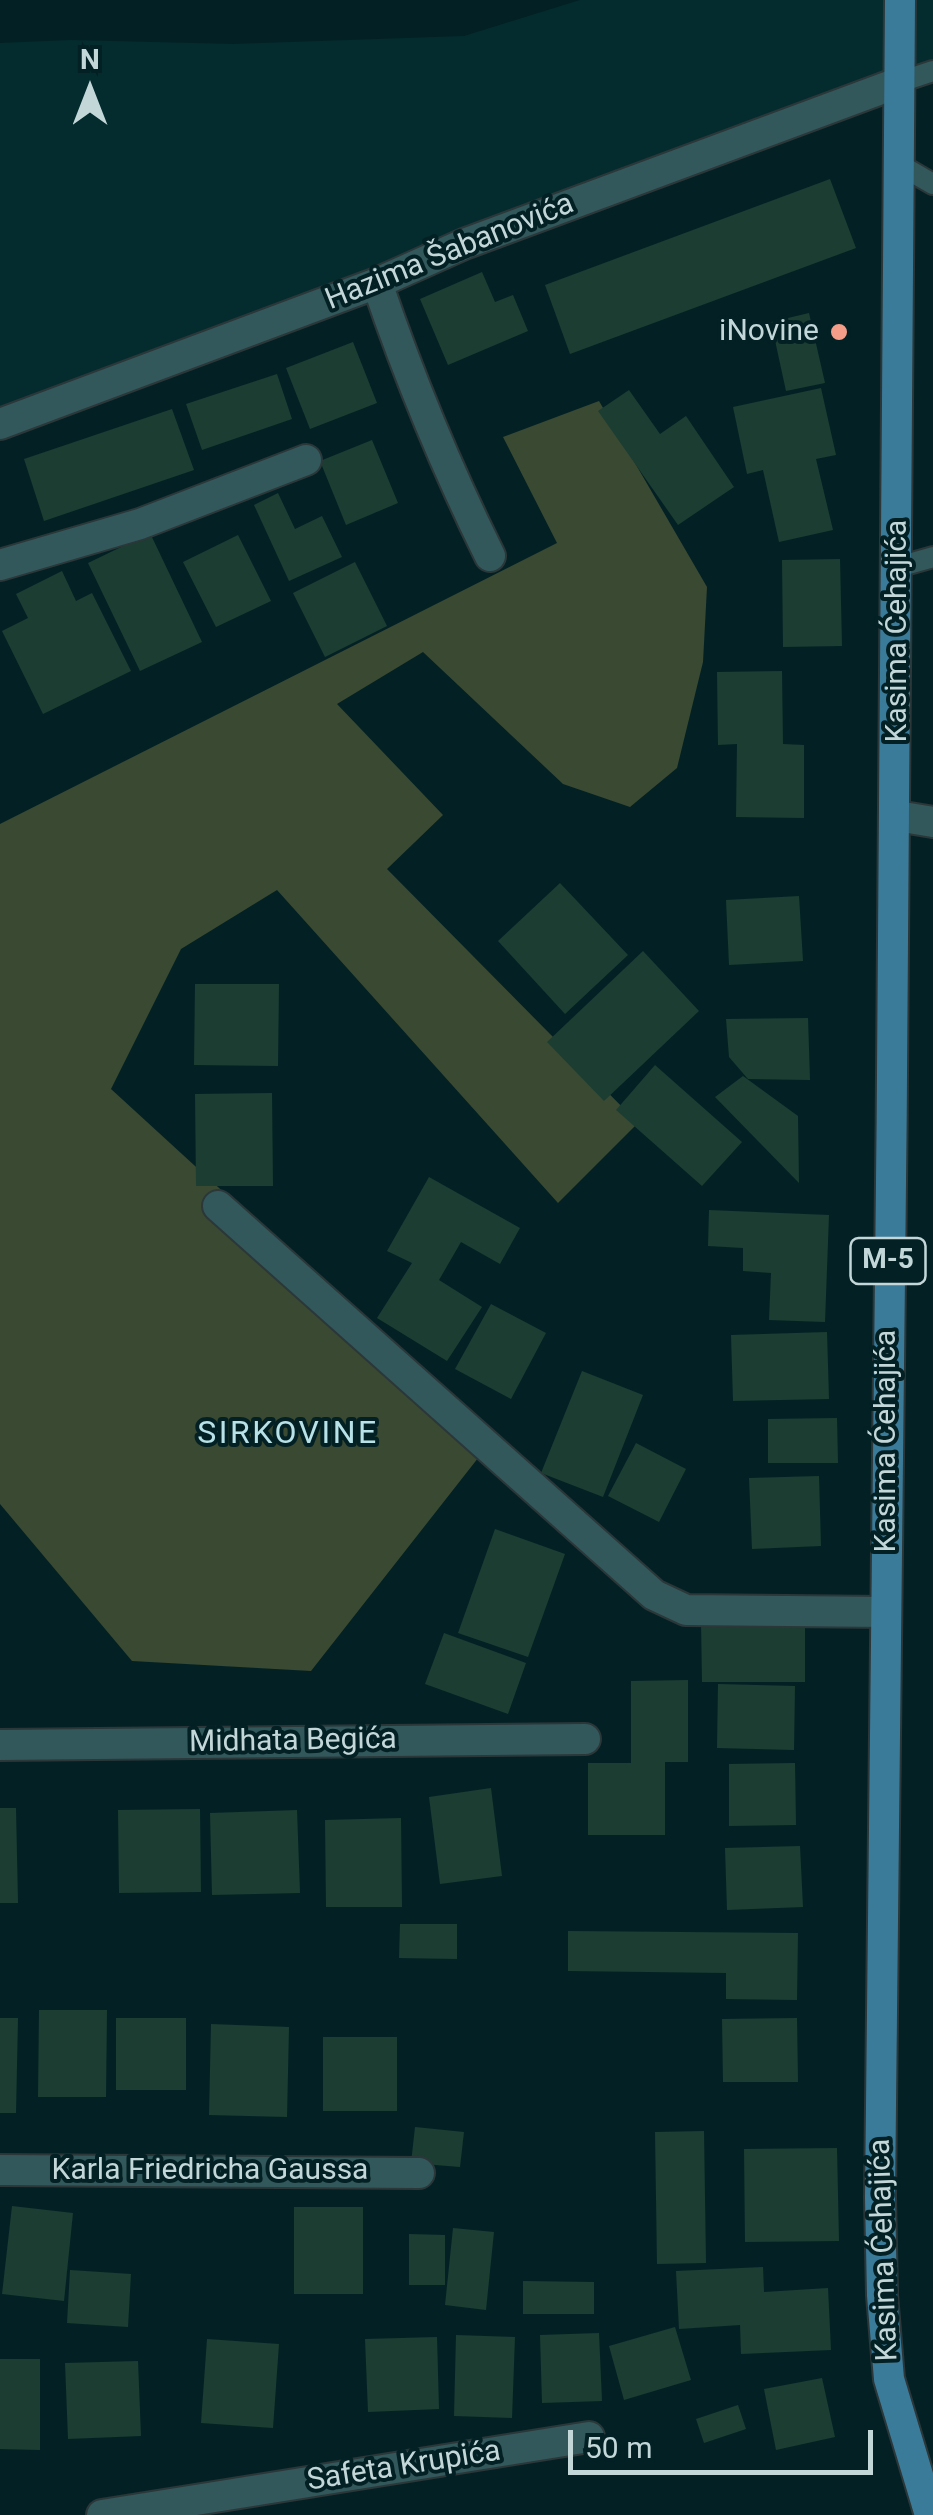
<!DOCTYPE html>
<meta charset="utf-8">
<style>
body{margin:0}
#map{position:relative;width:933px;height:2515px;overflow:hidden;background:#032124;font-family:Roboto,sans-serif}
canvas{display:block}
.north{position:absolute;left:40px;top:40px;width:100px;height:100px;-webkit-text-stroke:8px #032124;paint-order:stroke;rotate:0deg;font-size:28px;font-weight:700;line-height:40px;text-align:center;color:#c3d7d9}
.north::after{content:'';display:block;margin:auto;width:35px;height:45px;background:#c3d7d9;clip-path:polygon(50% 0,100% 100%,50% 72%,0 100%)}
.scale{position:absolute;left:568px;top:2430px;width:305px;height:45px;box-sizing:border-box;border:5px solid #c3d7d9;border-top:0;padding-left:12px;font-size:30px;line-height:35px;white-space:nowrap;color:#c3d7d9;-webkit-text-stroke:8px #032124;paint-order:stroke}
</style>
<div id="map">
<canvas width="933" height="2515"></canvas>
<div class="north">N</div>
<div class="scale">50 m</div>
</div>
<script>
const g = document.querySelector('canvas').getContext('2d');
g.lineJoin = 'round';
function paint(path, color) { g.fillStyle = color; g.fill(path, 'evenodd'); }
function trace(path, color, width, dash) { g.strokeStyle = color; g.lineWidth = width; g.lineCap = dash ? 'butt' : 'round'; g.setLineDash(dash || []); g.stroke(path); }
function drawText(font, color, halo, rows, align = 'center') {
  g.font = font + ' Roboto,sans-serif'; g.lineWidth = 8; g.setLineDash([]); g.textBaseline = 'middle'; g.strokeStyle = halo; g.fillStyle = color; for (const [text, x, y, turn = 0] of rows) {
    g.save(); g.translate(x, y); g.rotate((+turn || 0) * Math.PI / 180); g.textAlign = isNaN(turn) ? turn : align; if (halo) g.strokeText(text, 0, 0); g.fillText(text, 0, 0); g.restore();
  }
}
paint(new Path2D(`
 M580,0h353v72l-933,352v-381l71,-3 162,4 231,-8z`), '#042c2f');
paint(new Path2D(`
 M599,401l108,186 -4,75 -26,106 -47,39 -67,-23 -140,-132 -86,52 106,111 -56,54 251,254 -80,80 -281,-313 -96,59 -70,140 382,350 -182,232 -179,-10 -132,-157v-680l557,-281 -54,-106z`), '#3a4932');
paint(new Path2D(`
 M830,179l26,69 -286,106 -25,-69z
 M482,272l13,30 18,-7 15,36 -80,34 -28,-66z
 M809,313l16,70 -39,8 -15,-69z
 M353,342l24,61 -67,26 -24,-61z
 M277,374l15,45 -90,31 -16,-46z
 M821,388l15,67 -20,4 17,71 -54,12 -16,-72 -16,4 -14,-67z
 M629,390l31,44 26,-18 48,71 -56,38 -80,-114z
 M172,409l22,61 -150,51 -20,-62z
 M372,440l26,63 -52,22 -26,-64z
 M278,493l17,36 27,-13 20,41 -53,24 -35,-76z
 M150,533l52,109 -62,29 -52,-108z
 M238,535l33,66 -55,26 -33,-65z
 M840,559l2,87 -59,1 -1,-87z
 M355,562l32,64 -62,31 -32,-64z
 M62,571l14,30 16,-8 39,78 -88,43 -41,-83 26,-13 -12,-24z
 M782,671l1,73 21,1v73l-68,-1 1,-73 -19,1 -1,-73z
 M560,883l68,72 -63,59 -67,-73z
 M799,896l4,65 -74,4 -3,-65z
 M643,951l56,60 -95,90 -57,-59z
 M195,984h84l-1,82 -84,-1z
 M808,1018l2,62 -62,-1 -19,-22 -3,-38z
 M655,1065l87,77 -40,44 -86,-76z
 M743,1076l55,40 1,67 -84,-86z
 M272,1093l1,93h-77l-1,-92z
 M429,1177l91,51 -20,36 -39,-22 -22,38 43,27 -35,54 -70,-43 35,-55 -25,-12z
 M709,1210l120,5 -4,107 -56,-2 2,-47 -28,-2v-23l-35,-2z
 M491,1304l55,29 -35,66 -56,-30z
 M827,1332l2,67 -96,2 -2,-66z
 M582,1371l61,24 -40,102 -62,-24z
 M837,1418l1,45h-70v-44z
 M636,1443l50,26 -27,53 -51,-26z
 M819,1476l2,70 -69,3 -3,-71z
 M495,1529l70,25 -37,103 -70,-24z
 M805,1620v62h-103l-1,-61z
 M444,1633l82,30 -18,51 -83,-30z
 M688,1680v82h-23v73h-77v-72h43v-82z
 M718,1684l77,2 -1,64 -77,-2z
 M795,1763l1,62 -67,1v-62z
 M491,1788l11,88 -62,8 -11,-87z
 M0,1808h16l2,95h-18z
 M200,1809l1,83 -82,1 -1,-83z
 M297,1810l3,83 -88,2 -2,-82z
 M401,1818l1,89h-76l-1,-87z
 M800,1846l3,61 -76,3 -2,-62z
 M400,1924h57v35l-58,-1z
 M568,1931l230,2 -1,67 -71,-1v-26l-158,-2z
 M39,2010h68l-1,87h-68z
 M0,2018h18l-2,95h-16z
 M116,2018h70v72h-70z
 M797,2018l1,64h-75l-1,-63z
 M211,2024l78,3 -2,90 -78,-2z
 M323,2037h74v74h-74z
 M415,2127l49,5 -4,35 -49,-4z
 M704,2131l2,132 -49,1 -2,-132z
 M837,2148l2,93 -94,1 -1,-93z
 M12,2206l61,7 -9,88 -62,-7z
 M294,2207h69v87h-69z
 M453,2228l41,4 -8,78 -41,-5z
 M409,2234l36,1v50h-36z
 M763,2267l1,25 64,-4 3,62 -90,4 -1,-29 -61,4 -3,-58z
 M70,2270l61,4 -3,53 -61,-4z
 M523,2281l71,1v32h-71z
 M675,2327l16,53 -67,20 -15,-54z
 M599,2333l3,68 -60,2 -2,-68z
 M456,2335l59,2 -3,81 -58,-2z
 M437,2337l2,72 -71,3 -3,-73z
 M207,2339l72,5 -6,84 -72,-5z
 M0,2359h40v91l-40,-1z
 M138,2361l3,75 -73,3 -3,-76z
 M822,2378l13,59 -59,13 -12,-61z
 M738,2405l8,24 -42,14 -8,-24z`), '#1c3d32');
const service = new Path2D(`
 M900,82l33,-11
 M900,165l33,19
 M898,567l35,-10`);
const minor = new Path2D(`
 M377,283c32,94 69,184 113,273
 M0,424l377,-141 87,-39 436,-162
 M0,565l140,-41 166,-64
 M897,816l36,6
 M218,1206l436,389 32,15 200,2
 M0,1745l585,-6
 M0,2170l419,3
 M102,2515l487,-78`);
const primary = new Path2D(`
 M900,0c-3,732 -12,1465 -20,2197l2,98 7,84 41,136`);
trace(service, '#2b3739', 24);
trace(minor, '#2b3739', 34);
trace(primary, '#2b3739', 34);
trace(service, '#32585c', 20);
trace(minor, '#32585c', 30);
trace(primary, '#3b7b9a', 30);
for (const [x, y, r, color] of [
 [839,332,10,"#f49e89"]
]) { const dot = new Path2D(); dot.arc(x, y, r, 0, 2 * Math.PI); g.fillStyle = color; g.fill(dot); trace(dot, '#032124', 4); }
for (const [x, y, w] of [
 [888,1261,75]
]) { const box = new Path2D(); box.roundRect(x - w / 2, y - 23, w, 46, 8); g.fillStyle = '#032124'; g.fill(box); trace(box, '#c3d7d9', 2.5); }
drawText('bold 28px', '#c3d7d9', null, [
 ["M-5",888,1261]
]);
drawText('30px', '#c3d7d9', '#032124', [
 ["Hazima Šabanovića",450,253,-22],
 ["Kasima Ćehajića",898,631,-90],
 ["Kasima Ćehajića",887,1441,-90],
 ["Midhata Begića",293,1742,-1],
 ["Karla Friedricha Gaussa",210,2171],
 ["Kasima Ćehajića",885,2250,-92],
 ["Safeta Krupića",404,2467,-9]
]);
drawText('30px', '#c3d7d9', '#032124', [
 ["iNovine",819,332]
], 'right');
g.letterSpacing = '2.5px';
drawText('32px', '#b8e2e7', '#032124', [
 ["SIRKOVINE",288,1435]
]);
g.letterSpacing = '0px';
</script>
